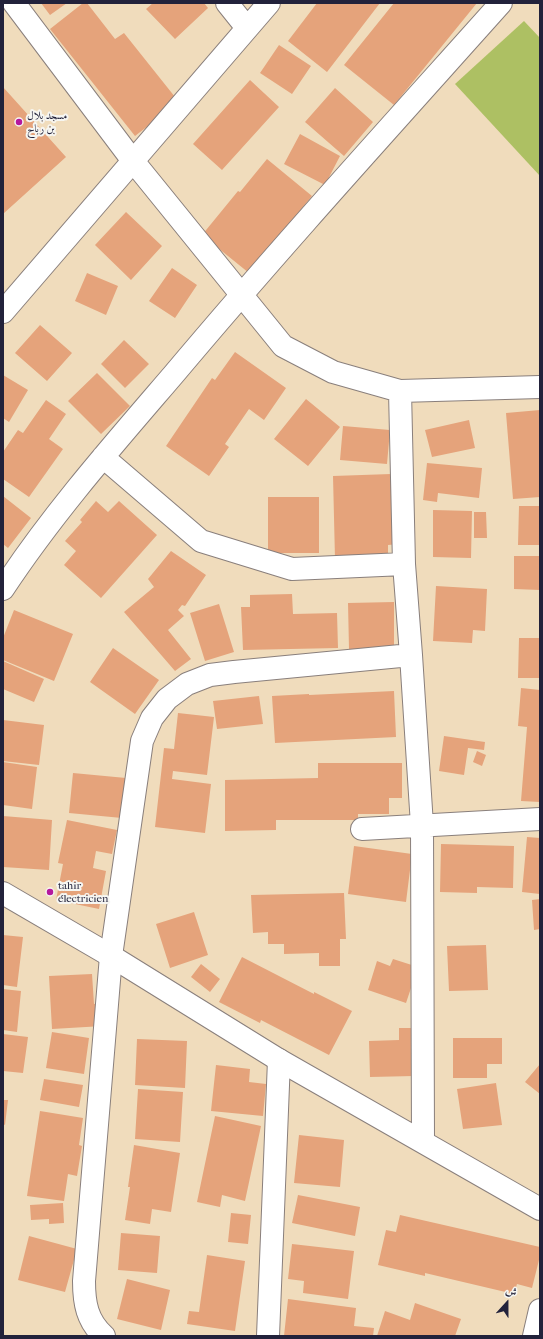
<!DOCTYPE html>
<meta charset="utf-8">
<style>
body{margin:0}
#map{position:relative;width:543px;height:1339px;overflow:hidden;background:#f0dcbc;font-family:"IM FELL French Canon",Amiri,serif}
canvas{display:block}
.frame{position:absolute;inset:0;border:4px solid #22223b;pointer-events:none}
.north{position:absolute;left:487px;top:1283px;width:40px;height:40px;-webkit-text-stroke:3px #f6f6f2;paint-order:stroke;rotate:21deg;font-size:11px;font-weight:700;line-height:16px;text-align:center;color:#22223b}
.north::after{content:'';display:block;margin:auto;width:14px;height:18px;background:#22223b;clip-path:polygon(50% 0,100% 100%,50% 72%,0 100%)}
</style>
<div id="map">
<canvas width="543" height="1339"></canvas>
<div class="frame"></div>
<div class="north">ش</div>
</div>
<script>
const g = document.querySelector('canvas').getContext('2d');
g.lineJoin = 'round';
function paint(path, color) { g.fillStyle = color; g.fill(path, 'evenodd'); }
function trace(path, color, width, dash) { g.strokeStyle = color; g.lineWidth = width; g.lineCap = dash ? 'butt' : 'round'; g.setLineDash(dash || []); g.stroke(path); }
function drawText(font, color, halo, rows, align = 'center') {
  g.font = font + ' "IM FELL French Canon",Amiri,serif'; g.lineWidth = 4; g.setLineDash([]); g.textBaseline = 'middle'; g.strokeStyle = halo; g.fillStyle = color; for (const [text, x, y, turn = 0] of rows) {
    g.save(); g.translate(x, y); g.rotate((+turn || 0) * Math.PI / 180); g.textAlign = isNaN(turn) ? turn : align; if (halo) g.strokeText(text, 0, 0); g.fillText(text, 0, 0); g.restore();
  }
}
paint(new Path2D(`
 M524,21l16,17v138l-85,-92z`), '#adc063');
paint(new Path2D(`
 M41,3h26l-17,12z
 M83,3h4l28,36 9,-6 55,69 -44,34 -85,-107z
 M153,3h51l4,5 -33,31 -29,-30z
 M317,3h63l-53,69 -39,-31z
 M394,3h83l-83,102 -50,-40z
 M279,45l32,21 -19,28 -32,-21z
 M250,80l29,27 -57,63 -29,-26z
 M3,87l63,70 -63,57z
 M335,88l38,34 -29,34 -39,-34z
 M300,134l40,22 -15,29 -41,-21z
 M267,159l45,37 -63,77 -47,-38 36,-44 2,1z
 M126,212l36,34 -31,34 -36,-35z
 M172,268l25,17 -22,33 -26,-17z
 M87,273l31,13 -12,29 -31,-14z
 M40,325l32,28 -25,28 -32,-28z
 M124,340l25,24 -24,24 -24,-24z
 M235,352l51,36 -22,32 -15,-11 -24,35 4,3 -20,29 -43,-30 46,-68 3,2z
 M97,373l33,33 -29,28 -33,-33z
 M3,375l25,15 -19,32 -6,-4z
 M306,399l34,28 -32,39 -34,-27z
 M46,400l20,14 -17,25 14,10 -34,48 -26,-18v-27l15,-22 5,3z
 M540,410v87l-27,2 -7,-86z
 M469,420l6,28 -43,9 -7,-27z
 M343,426l47,4 -3,34 -47,-4z
 M427,463l55,5 -3,30 -41,-5 -1,9 -14,-2z
 M391,474l9,70 -12,1v13l-53,1 -2,-83z
 M3,496l28,22 -23,30 -5,-4z
 M268,497h51v56h-51z
 M96,501l12,11 11,-11 38,34 -56,63 -37,-33 12,-14 -11,-10 17,-19 -2,-2z
 M519,506h21v39h-22z
 M433,510l39,1 -1,47 -38,-1z
 M474,512h12l1,26h-13z
 M171,551l35,24 -21,31 -3,-1 -4,5 6,6 -16,14 23,29 -16,12 -51,-59 30,-25 -6,-8z
 M514,556h26v34l-26,-1z
 M436,586l51,3 -2,42 -12,-1 -1,13 -39,-2z
 M292,594l1,20 44,-1 1,35 -95,2 -2,-43h9v-12z
 M394,602v47h-45l-1,-46z
 M219,604l15,48 -29,9 -15,-48z
 M14,610l59,24 -19,47 -51,-21v-22z
 M519,638h21v40h-22z
 M113,648l46,32 -24,34 -45,-32z
 M3,661l41,18 -10,23 -31,-13z
 M521,688l19,2v112l-19,-1 6,-74 -9,-1z
 M394,691l2,46 -121,6 -3,-47 37,-2v1z
 M259,696l4,28 -46,5 -4,-28z
 M178,713l36,4 -7,58 -34,-4 -1,8 39,5 -6,49 -50,-6 9,-79 10,1z
 M3,720l41,5 -5,40 -36,-4z
 M444,736l41,6 -1,8 -16,-2 -4,27 -25,-4z
 M477,751l9,4 -4,11 -9,-4z
 M3,762l34,5 -5,42 -29,-4z
 M318,763h84v35h-13v16h-31v6h-82v10l-51,1v-51l93,-2z
 M73,773l53,5 -4,40 -53,-5z
 M3,816l49,4 -3,50 -46,-3z
 M67,820l50,10 -5,24 -16,-3 -3,17 13,3 -7,38 -43,-9 7,-36 -5,-1z
 M527,837l13,1v56l-18,-2z
 M441,844l73,2 -1,42 -36,-1v6l-37,-1z
 M354,846l58,8 -6,48 -58,-8z
 M344,893l2,46h-6v27h-21v-13l-35,1v-10h-16v-12l-15,1 -2,-38z
 M540,899v30l-6,1 -2,-30z
 M194,912l14,43 -38,13 -14,-44z
 M3,935l20,2 -6,50 -14,-2z
 M486,945l2,45 -39,1 -2,-45z
 M242,957l72,37v-2l38,19 -23,44 -68,-35 -1,3 -41,-21z
 M393,959l25,8 -12,36 -38,-13 9,-29 13,5z
 M201,964l19,15 -10,13 -19,-15z
 M92,974l2,30 8,-1 1,23 -51,3 -3,-53z
 M3,989l18,2 -4,41 -14,-2z
 M399,1028h14l1,48 -44,1 -1,-36 30,-1z
 M52,1032l37,6 -5,36 -38,-6z
 M3,1034l25,3 -5,36 -20,-2z
 M453,1038h49v26h-15v14h-34z
 M137,1039l50,2 -2,47 -50,-3z
 M540,1064v30l-15,-12z
 M216,1065l34,4 -1,13 17,2 -3,32 -52,-5z
 M44,1079l39,6 -4,22 -39,-7z
 M496,1083l6,42 -39,4 -6,-40z
 M138,1089l45,3 -3,50 -45,-3z
 M3,1100h5l-3,25 -2,-1z
 M40,1111l43,7 -4,27 3,1 -5,30 -9,-2 -4,27 -37,-5z
 M215,1116l46,10 -16,75 -23,-6 -2,12 -23,-5z
 M299,1135l45,5 -4,47 -46,-4z
 M134,1145l46,8 -9,59 -19,-3 -2,15 -25,-4 5,-33h-2z
 M298,1195l62,12 -5,29 -63,-13z
 M63,1203l1,20 -15,1v-5l-18,1 -1,-15z
 M231,1213l20,2 -3,29 -20,-2z
 M400,1215l140,32v9l-8,32 -15,-4 -3,10 -89,-21v3l-47,-11 8,-35 10,2z
 M121,1233l39,3 -3,37 -39,-3z
 M29,1236l48,13 -12,43 -47,-12z
 M292,1244l62,7 -6,48 -45,-6 1,-12 -16,-2z
 M207,1255l38,6 -10,70 -48,-7 2,-13 10,1z
 M127,1279l43,11 -9,40 -44,-11z
 M288,1299l68,9 -2,18 20,2 -1,8h-89z
 M415,1303l46,16 -6,17h-78l8,-25 25,9z`), '#e5a37b');
const minor = new Path2D(`
 M14,3l119,158 150,185 50,26 67,19 140,-4
 M227,3l20,25
 M3,312l266,-309
 M400,391l4,173 7,91 11,170 1,316
 M103,457l98,84 91,28 112,-5
 M3,589c50,-76 111,-145 171,-215 106,-126 217,-248 327,-371
 M362,829l178,-10
 M104,1336c-17,-15 -20,-33 -20,-55l27,-325 31,-215 10,-23 15,-19 20,-15 23,-9 24,-3 177,-17
 M268,1336l11,-276
 M534,1336l6,-26`);
const tertiary = new Path2D(`
 M3,893l108,63 168,104 261,149`);
trace(minor, '#897f7c', 24);
trace(tertiary, '#897f7c', 24);
trace(minor, '#fff', 22);
trace(tertiary, '#fff', 22);
for (const [x, y, r, color] of [
 [19,122,4,"#b5179e"],
 [50,892,4,"#b5179e"]
]) { const dot = new Path2D(); dot.arc(x, y, r, 0, 2 * Math.PI); g.fillStyle = color; g.fill(dot); trace(dot, '#f6f6f2', 1.5); }
drawText('11px', '#22223b', '#f6f6f2', [
 ["مسجد بلال",27,116],
 ["بن رباح",27,129],
 ["tahir",58,886],
 ["électricien",58,899]
], 'left');
</script>
